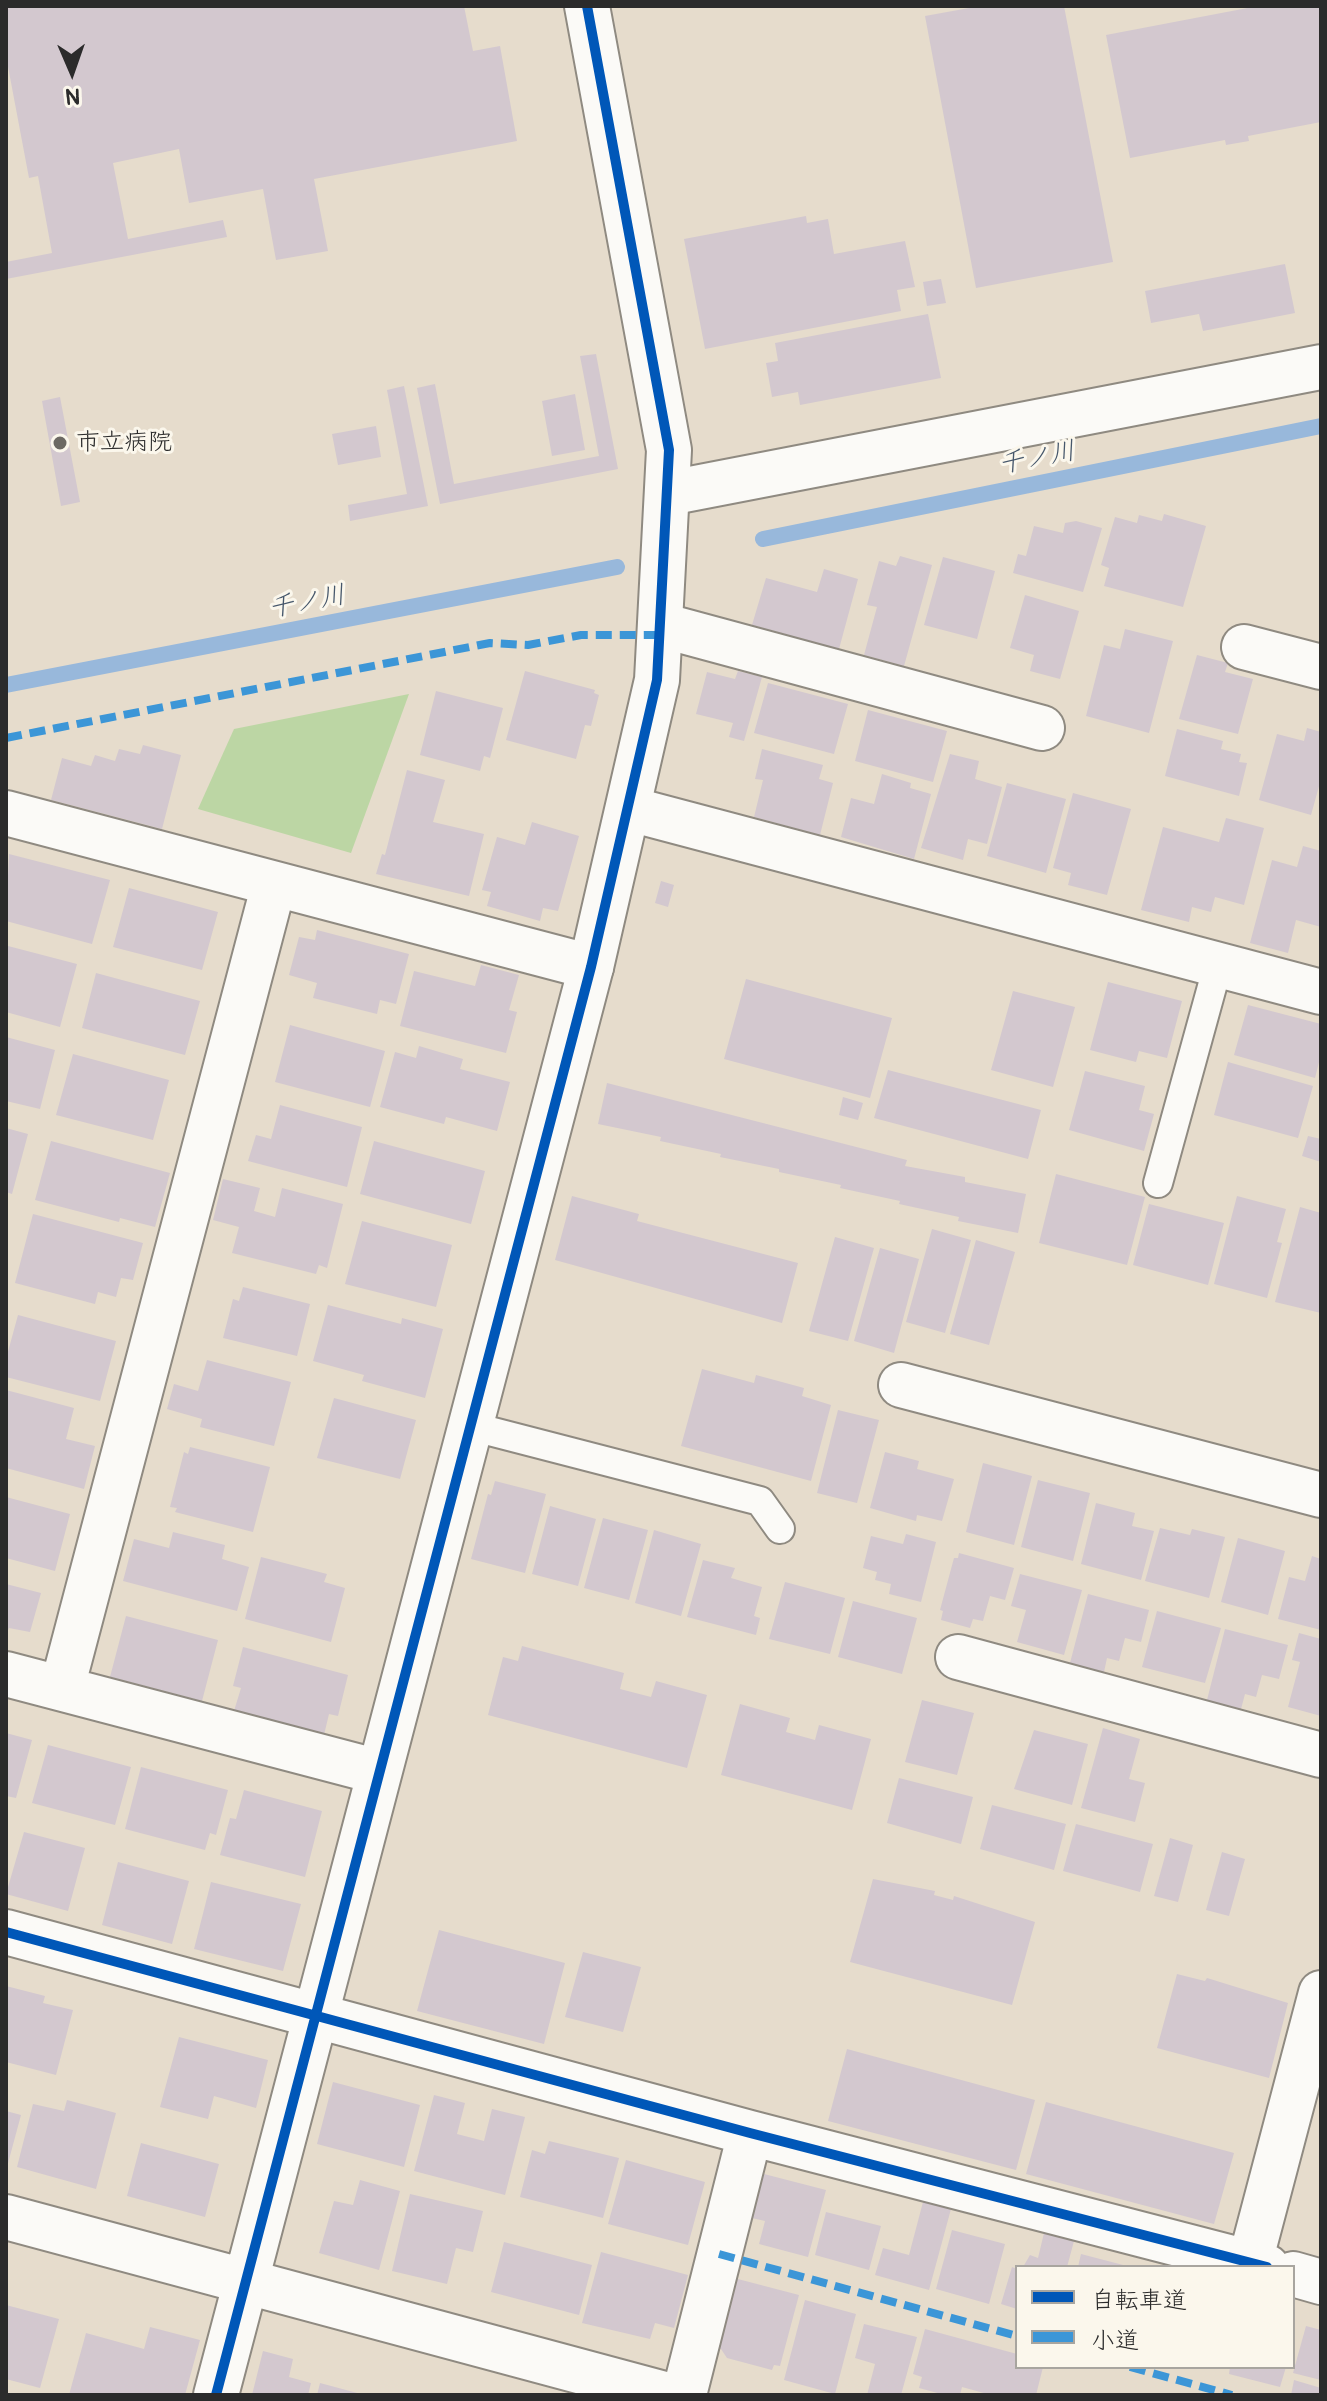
<!DOCTYPE html>
<meta charset="utf-8">
<style>
body{margin:0}
#map{position:relative;width:1327px;height:2401px;overflow:hidden;background:#e6dccc;font-family:Pangolin,"Klee One",sans-serif}
canvas{display:block}
.frame{position:absolute;inset:0;border:8px solid #2b2b2b;pointer-events:none}
.legend{position:absolute;left:1015px;top:2265px;width:280px;height:104px;box-sizing:border-box;background:#fbf7ec;border:2px solid #a8a59f;margin:0;padding:10px 14px;list-style:none;font-size:24px;color:#2b2b2b}
.legend li{display:flex;align-items:center;gap:16px;height:40px}
.legend b{width:40px;border:2px solid #a8a59f}
.north{position:absolute;left:32px;top:32px;width:80px;height:80px;-webkit-text-stroke:6px #fbf7ec;paint-order:stroke;rotate:178deg;font-size:22px;font-weight:700;line-height:32px;text-align:center;color:#2b2b2b}
.north::after{content:'';display:block;margin:auto;width:28px;height:36px;background:#2b2b2b;clip-path:polygon(50% 0,100% 100%,50% 72%,0 100%)}
</style>
<div id="map">
<canvas width="1327" height="2401"></canvas>
<div class="frame"></div>
<ul class="legend">
<li><b style="height:10px;background:#0057b8"></b>自転車道</li>
<li><b style="height:10px;background:#3c96d7"></b>小道</li>
</ul>
<div class="north">N</div>
</div>
<script>
const g = document.querySelector('canvas').getContext('2d');
g.lineJoin = 'round';
function paint(path, color) { g.fillStyle = color; g.fill(path, 'evenodd'); }
function trace(path, color, width, dash) { g.strokeStyle = color; g.lineWidth = width; g.lineCap = dash ? 'butt' : 'round'; g.setLineDash(dash || []); g.stroke(path); }
function drawText(font, color, halo, rows, align = 'center') {
  g.font = font + ' Pangolin,"Klee One",sans-serif'; g.lineWidth = 6; g.setLineDash([]); g.textBaseline = 'middle'; g.strokeStyle = halo; g.fillStyle = color; for (const [text, x, y, turn = 0] of rows) {
    g.save(); g.translate(x, y); g.rotate((+turn || 0) * Math.PI / 180); g.textAlign = isNaN(turn) ? turn : align; if (halo) g.strokeText(text, 0, 0); g.fillText(text, 0, 0); g.restore();
  }
}
paint(new Path2D(`
 M409,694l-58,159 -153,-44 36,-80z`), '#bcd6a4');
trace(new Path2D(`
 M763,539l558,-113
 M6,685l611,-118`), '#98b8db', 16);
paint(new Path2D(`
 M6,6h458l9,45 27,-5 17,95 -203,38 14,72 -52,9 -13,-71 -74,14 -10,-54 -66,14 15,76 95,-19 4,17 -221,42v-17l46,-9 -14,-77 -9,2 -23,-122z
 M980,6h84l49,256 -137,26 -51,-272z
 M1258,6h63v116l-73,14 1,5 -23,4 -1,-5 -95,18 -24,-123z
 M806,216l1,7 21,-4 6,35 71,-13 10,46 -18,3 4,21 -196,38 -21,-110z
 M1285,264l10,49 -92,18 -4,-17 -48,9 -6,-32z
 M941,279l5,24 -19,3 -4,-24z
 M928,314l13,64 -141,27 -2,-13 -26,5 -6,-34 12,-2 -3,-18z
 M596,354l22,115 -178,35 -23,-116 18,-4 19,100 145,-28 -19,-100z
 M404,386l24,120 -78,15 -2,-16 59,-11 -20,-104z
 M575,394l10,56 -33,6 -10,-55z
 M60,397l20,105 -19,4 -19,-105z
 M376,426l5,31 -43,8 -6,-31z
 M1164,514l42,12 -23,81 -79,-21 5,-18 -8,-3 14,-48 22,6 2,-8 23,6z
 M1076,521l26,7 -19,64 -70,-19 5,-19 8,2 8,-30 29,7 2,-10z
 M900,556l32,9 -28,101 -40,-11 13,-48 -10,-2 12,-44 17,5z
 M943,557l52,14 -18,68 -53,-14z
 M824,569l34,10 -19,70 -87,-24 14,-47 51,14z
 M1025,595l54,16 -19,68 -30,-8 4,-16 -24,-7z
 M1125,629l48,12 -24,92 -63,-17 18,-71 16,4z
 M1197,655l31,8 -3,9 28,7 -15,55 -59,-15z
 M525,671l70,19 -1,3 5,2 -8,31 -6,-1 -9,34 -70,-19z
 M738,671l24,6 -18,64 -15,-4 4,-14 -37,-9 11,-42 28,7z
 M768,683l80,21 -14,50 -80,-21z
 M436,691l67,17 -13,50 -6,-2 -4,15 -60,-16z
 M868,710l79,21 -14,51 -78,-21z
 M1307,728l14,4v47l-10,36 -52,-15 18,-66 27,7z
 M1177,729l46,12 -2,8 20,5 -2,8 8,1 -8,33 -74,-20z
 M143,745l38,10 -19,74 -111,-29 11,-42 29,8 4,-11 20,6 4,-12 21,5z
 M762,749l61,16 -4,14 14,4 -13,52 -66,-18 9,-37 -8,-1z
 M950,754l29,7 -4,18 27,8 -15,57 -19,-5 -5,21 -42,-12z
 M407,770l38,10 -12,42 51,12 -15,62 -93,-22 6,-20 3,1z
 M882,774l29,9 -1,5 21,6 -17,65 -73,-22 10,-39 23,6z
 M1007,783l59,16 -20,74 -59,-17z
 M1073,793l58,16 -24,86 -39,-10 3,-12 -18,-5z
 M1226,818l38,10 -20,77 -29,-8 -4,15 -19,-5 -3,15 -48,-12 22,-83 56,15z
 M532,822l47,14 -21,75 -15,-3 -3,13 -53,-15 4,-14 -9,-2 15,-53 28,8z
 M1303,846l18,5v76l-25,-7 -8,33 -38,-10 22,-83 25,7z
 M9,854l101,26 -18,64 -86,-23z
 M661,881l13,4 -6,22 -13,-4z
 M129,888l89,24 -16,58 -89,-23z
 M317,930l92,24 -13,50 -16,-4 -3,14 -64,-16 4,-15 -28,-8 10,-38 16,3z
 M8,946l69,18 -17,63 -54,-15z
 M481,965l38,10 -10,35 8,2 -11,41 -106,-27 14,-55 61,15z
 M96,973l104,28 -15,54 -103,-27z
 M746,979l146,39 -22,80 -146,-39z
 M1108,982l74,19 -15,57 -28,-7 -3,11 -46,-12z
 M1013,991l62,16 -22,80 -62,-17z
 M1248,1005l73,19v30l-6,24 -81,-23z
 M290,1025l95,26 -15,56 -95,-25z
 M6,1037l49,13 -15,59 -34,-8z
 M419,1046l44,13 -3,10 50,13 -13,49 -51,-14 -2,7 -64,-17 15,-55 21,6z
 M73,1054l96,26 -16,60 -97,-25z
 M1228,1062l85,24 -15,52 -84,-23z
 M888,1070l153,40 -13,49 -154,-41z
 M1085,1071l60,15 -6,24 15,4 -10,37 -75,-21z
 M607,1083l300,77 -2,6 60,11v5l61,12 -8,39 -60,-12 1,-4 -60,-13 1,-3 -60,-13 1,-3 -62,-13v-3l-59,-12 1,-3 -61,-13 1,-4 -63,-13z
 M843,1097l20,6 -5,17 -19,-5z
 M280,1105l82,22 -15,60 -99,-26 8,-26 15,4z
 M6,1128l22,6 -16,60 -6,-2z
 M1308,1136l13,3v23l-19,-6z
 M51,1141l119,32 -15,54 -35,-9 -1,4 -84,-22z
 M374,1141l111,30 -14,53 -111,-30z
 M1056,1174l89,23 -18,68 -88,-22z
 M223,1179l37,9 -6,23 21,6 7,-29 61,16 -16,64 -8,-3 -3,9 -84,-21 7,-26 -26,-7z
 M572,1196l67,18 -2,7 161,42 -16,60 -227,-63z
 M1237,1196l49,13 -9,33 5,1 -15,55 -53,-14z
 M1149,1204l75,19 -16,62 -75,-20z
 M1300,1207l21,6v100l-46,-11z
 M33,1214l110,29 -10,37 -12,-2 -5,19 -18,-5 -3,12 -80,-21z
 M362,1221l90,24 -16,62 -91,-23z
 M932,1229l39,11 -26,93 -39,-11z
 M835,1237l39,11 -26,93 -39,-10z
 M976,1240l39,12 -26,93 -39,-11z
 M880,1248l39,11 -25,94 -40,-12z
 M243,1287l67,17 -13,52 -74,-18 10,-39 6,2z
 M328,1305l73,19 1,-6 41,11 -18,69 -63,-17 2,-6 -51,-14z
 M18,1315l98,26 -16,60 -94,-24v-18z
 M207,1360l84,22 -17,64 -74,-19 2,-8 -35,-10 7,-25 24,7z
 M702,1369l52,14 2,-8 48,13 -2,8 29,9 -20,76 -130,-35z
 M6,1390l68,18 -8,31 29,7 -11,43 -78,-21z
 M334,1398l82,22 -16,59 -83,-21z
 M838,1410l41,10 -22,83 -40,-10z
 M190,1447l80,20 -17,65 -78,-20 2,-4 -7,-1 14,-55 4,2z
 M885,1452l34,9 -2,8 37,10 -12,42 -25,-6 -1,6 -46,-13z
 M983,1463l49,13 -18,69 -48,-13z
 M1038,1480l52,13 -17,68 -52,-14z
 M495,1481l51,13 -21,79 -54,-14 17,-65 3,1z
 M6,1497l64,17 -15,57 -49,-13z
 M1096,1503l39,10 -3,13 22,5 -13,49 -60,-16z
 M550,1506l46,13 -18,67 -46,-12z
 M603,1518l45,12 -19,70 -45,-12z
 M1160,1528l30,7 2,-6 33,8 -16,61 -64,-17z
 M654,1530l47,14 -20,72 -46,-13z
 M173,1532l52,13 -3,14 27,8 -12,44 -114,-30 11,-42 35,9z
 M906,1534l30,8 -15,60 -32,-8 2,-10 -16,-4 2,-8 -14,-4 8,-32 32,8z
 M1238,1538l47,13 -17,64 -47,-13z
 M959,1553l55,15 -9,32 -15,-4 -7,25 -10,-2 -3,9 -29,-8 2,-9 -3,-1 14,-52h4z
 M1312,1556l9,3v71l-43,-11 11,-42 16,4z
 M261,1557l66,17 -3,8 21,6 -14,54 -86,-23z
 M703,1560l32,8 -4,10 31,9 -8,29 6,2 -4,17 -69,-18z
 M1020,1574l62,16 -18,65 -47,-13 9,-32 -15,-4z
 M785,1582l60,16 -15,56 -61,-15z
 M6,1584l35,9 -11,39 -21,-4 -3,7z
 M1088,1594l61,16 -8,32 -16,-4 -6,23 -12,-3 -3,14 -34,-9z
 M853,1601l64,17 -15,56 -64,-17z
 M1157,1611l64,17 -16,55 -63,-16z
 M126,1616l92,24 -16,61 -92,-24z
 M1225,1629l63,16 -9,34 -17,-4 -6,22 -11,-3 -4,15 -34,-9z
 M1299,1633l22,6v77l-33,-9 12,-45 -8,-2z
 M522,1646l102,27 -4,16 31,8 5,-16 51,14 -20,73 -199,-53 15,-58 15,4z
 M243,1647l105,28 -10,41 -9,-2 -5,21 -90,-24 7,-23 -8,-2z
 M922,1700l52,13 -17,62 -52,-13z
 M740,1704l50,14 -4,14 29,8 4,-15 52,14 -19,71 -131,-35z
 M1103,1728l37,11 -11,40 16,4 -10,39 -54,-14z
 M1034,1730l54,14 -16,61 -58,-16z
 M6,1733l26,7 -16,58 -10,-2z
 M48,1745l83,22 -16,58 -83,-22z
 M141,1767l87,23 -12,45 -6,-2 -5,17 -80,-21z
 M899,1778l74,19 -12,47 -74,-21z
 M244,1790l78,21 -17,66 -85,-22 10,-37 6,1z
 M992,1805l74,19 -12,46 -74,-21z
 M1076,1824l77,20 -13,48 -77,-21z
 M24,1832l61,16 -17,63 -62,-17z
 M1170,1838l23,7 -15,57 -24,-6z
 M1222,1852l23,7 -16,57 -23,-6z
 M118,1862l71,19 -17,63 -70,-19z
 M873,1879l62,12 -1,4 19,5 1,-4 81,26 -23,83 -162,-43z
 M211,1882l90,22 -18,67 -89,-22z
 M439,1930l126,33 -21,81 -127,-33z
 M583,1952l58,15 -18,65 -58,-15z
 M1177,1974l28,7 2,-3 81,25 -19,75 -112,-30z
 M6,1986l39,10 -2,7 30,7 -17,65 -50,-13z
 M179,2037l89,23 -12,48 -42,-12 -6,23 -48,-12z
 M847,2049l188,51 -19,70 -188,-49z
 M333,2082l87,23 -16,62 -87,-23z
 M434,2095l31,8 -8,31 27,7 8,-32 33,8 -20,78 -91,-24z
 M67,2100l49,13 -20,76 -79,-22 16,-63 31,7z
 M1046,2102l188,51 -20,71 -188,-50z
 M6,2111l15,4 -14,52 -1,-1z
 M549,2141l70,17 -16,60 -83,-21 12,-47 13,4z
 M141,2143l78,21 -14,53 -78,-21z
 M626,2160l79,22 -17,63 -80,-21z
 M764,2174l62,16 -18,67 -49,-13 6,-23 -13,-3z
 M360,2180l40,11 -21,79 -60,-17 15,-52 19,4z
 M410,2194l73,17 -10,41 -17,-4 -9,36 -55,-13z
 M923,2202l28,7 -22,81 -54,-15 8,-27 26,7z
 M826,2212l55,14 -12,44 -54,-15z
 M952,2230l53,14 -16,60 -53,-15z
 M1044,2233l30,8 -7,26h-44l7,-12 8,3z
 M504,2242l88,23 -13,50 -88,-23z
 M601,2252l87,23 -14,53 -19,-5 -5,16 -68,-16z
 M1081,2254l46,12v1h-49z
 M1012,2267l5,2v40l-16,-5z
 M734,2278l65,17 -19,71 -6,-1 -2,5 -45,-12 -6,-9 -7,-2z
 M805,2300l51,14 -21,80 -51,-14z
 M6,2305l53,14 -19,69 -34,-9z
 M864,2324l53,13 -16,58h-34l8,-31 -20,-6z
 M1306,2326l15,4v50l-28,-7z
 M150,2327l50,13 -15,55h-116l17,-62 58,16z
 M925,2329l92,25v13h26l-7,28h-45l-29,-8 -2,8h-15l-26,-7 3,-11 -9,-3z
 M263,2351l30,8 -4,18 22,6 -3,12h-56z
 M1230,2367h56l-6,20 -51,-13z
 M1294,2380l27,8v7h-30z
 M320,2383l41,11v1h-44z`), '#d3c8cf');
const lane = new Path2D(`
 M1158,1183l60,-218
 M470,1426l290,75 20,28`);
const street = new Path2D(`
 M669,493l652,-126
 M661,625l381,103
 M1244,647l77,20
 M630,809l691,183
 M6,813l585,154
 M901,1385l420,110
 M958,1657l363,98
 M6,1674l373,98
 M62,1688l212,-804
 M6,1932l744,201 517,134
 M1250,2262l71,-269
 M1293,2274l28,8
 M216,2395l30,-114
 M684,2395l66,-262`);
const secondary = new Path2D(`
 M6,2217l662,178
 M246,2281l345,-1314 66,-287 12,-230 -82,-444`);
trace(lane, '#8f8a81', 32);
trace(street, '#8f8a81', 48);
trace(secondary, '#8f8a81', 48);
trace(lane, '#fbfaf7', 28);
trace(street, '#fbfaf7', 44);
trace(secondary, '#fbfaf7', 44);
trace(new Path2D(`
 M6,738l484,-95 38,2 53,-10h79
 M719,2254l298,82
 M1130,2367l102,28`), '#3c96d7', 8, [16, 8]);
trace(new Path2D(`
 M6,1932l744,201 517,134
 M216,2395l375,-1428 66,-287 12,-230 -82,-444`), '#0057b8', 10);
for (const [x, y, r, color] of [
 [60,443,8,"#6c6963"]
]) { const dot = new Path2D(); dot.arc(x, y, r, 0, 2 * Math.PI); g.fillStyle = color; g.fill(dot); trace(dot, '#fbf7ec', 3); }
drawText('24px', '#2b2b2b', '#fbf7ec', [
 ["市立病院",76,443]
], 'left');
drawText('italic 26px', '#46576b', '#fbf7ec', [
 ["千ノ川",1037,459,-11],
 ["千ノ川",307,603,-11]
]);
</script>
